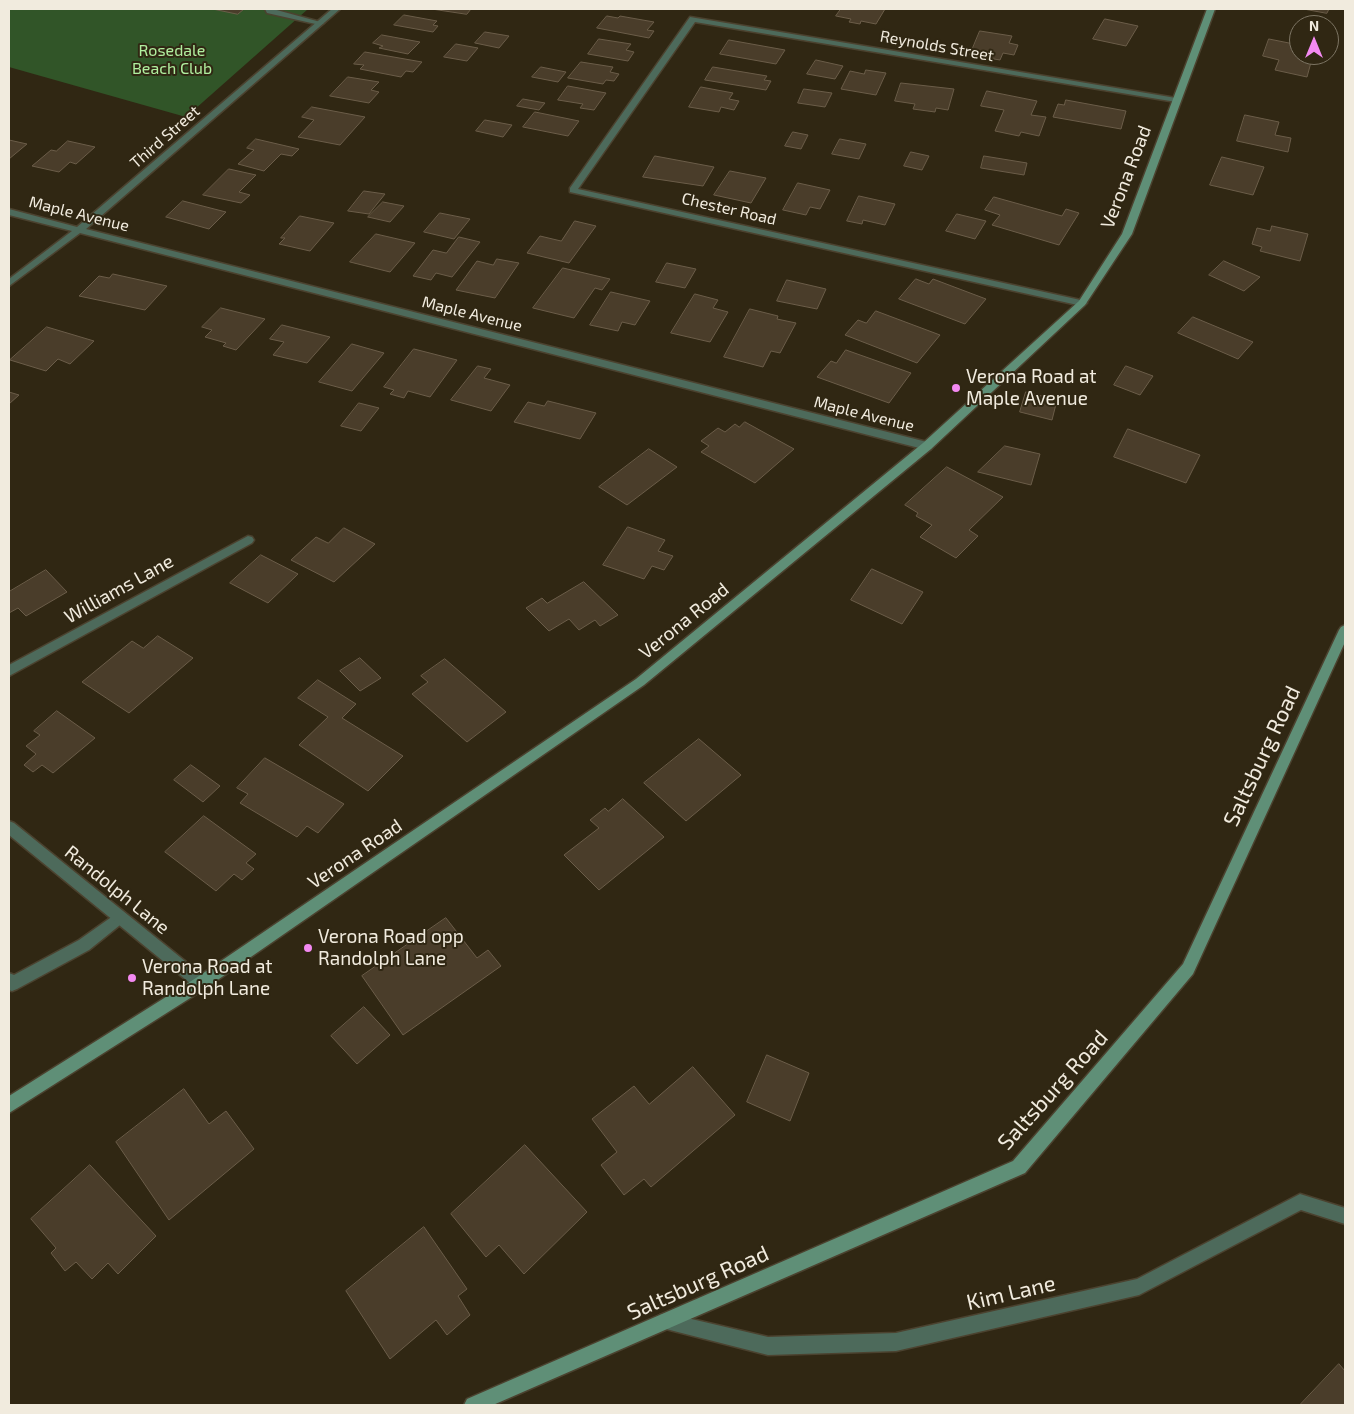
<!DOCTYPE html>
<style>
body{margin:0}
#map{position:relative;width:1354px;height:1414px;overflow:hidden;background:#302713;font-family:"Exo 2",sans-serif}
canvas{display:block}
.frame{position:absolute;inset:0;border:10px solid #f1ebde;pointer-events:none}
.north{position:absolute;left:1289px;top:15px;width:50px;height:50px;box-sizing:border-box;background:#302713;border:1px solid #7d7564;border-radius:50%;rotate:0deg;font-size:14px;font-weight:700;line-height:20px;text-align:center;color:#f1ebde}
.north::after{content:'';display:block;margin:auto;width:18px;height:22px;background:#f389f1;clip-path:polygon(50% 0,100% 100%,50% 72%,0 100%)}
</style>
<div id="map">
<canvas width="1354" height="1414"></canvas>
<div class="frame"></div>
<div class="north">N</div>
</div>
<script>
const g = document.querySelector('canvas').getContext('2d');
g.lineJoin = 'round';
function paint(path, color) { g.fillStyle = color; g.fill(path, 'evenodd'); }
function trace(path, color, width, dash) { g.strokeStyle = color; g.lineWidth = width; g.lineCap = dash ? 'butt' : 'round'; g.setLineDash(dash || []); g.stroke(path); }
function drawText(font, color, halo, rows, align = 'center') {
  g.font = font + ' "Exo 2",sans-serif'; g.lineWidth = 4; g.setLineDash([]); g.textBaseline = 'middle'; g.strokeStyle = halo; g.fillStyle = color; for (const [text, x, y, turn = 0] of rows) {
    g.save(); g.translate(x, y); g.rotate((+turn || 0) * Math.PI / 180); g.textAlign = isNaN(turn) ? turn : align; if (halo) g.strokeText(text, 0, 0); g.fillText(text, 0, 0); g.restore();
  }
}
paint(new Path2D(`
 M9,9h299l-122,108 -177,-50z`), '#315528');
const building = new Path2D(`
 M213,9h31l-6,5z
 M432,9h39l-4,5z
 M841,9h44l-9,15 -15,-3 -1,3 -11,-2 2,-3 -15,-3z
 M1304,9h25l-2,4z
 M404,15l33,6 -4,4 5,1 -5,6 -39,-7z
 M607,16l11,2 2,-2 34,6 -7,8 7,1 -5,7 -52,-10z
 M1105,19l33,7 -12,20 -33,-7z
 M980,31l32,5 -3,7 9,2 -4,10 -11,-2 -3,7 -30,-5z
 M485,32l24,4 -10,12 -24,-5z
 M382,35l38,7 -12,12 -29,-6 4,-2 -10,-3z
 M599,39l32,5 -5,6 8,2 -6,9 -40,-7z
 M1269,39l30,6v10h14l-6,22 -32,-7 4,-10 -16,-4z
 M729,40l56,10 -9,14 -56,-10z
 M456,44l22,4 -11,13 -23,-4z
 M365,52l57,10 -9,10 -7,-1 -5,6 -41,-8 4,-4 -10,-1z
 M816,60l27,6 -8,13 -28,-5z
 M581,62l32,5 -3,5 9,2 -5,7 -8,-1 -3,4 -35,-6z
 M541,67l25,5 -8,10 -26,-5z
 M713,67l54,9 -3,4 7,1 -5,9 -61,-10z
 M866,70l20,3 -10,22 -35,-6 9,-18 14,3z
 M348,77l31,5 -8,8 8,2 -10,11 -39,-7z
 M901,83l53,6 -6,21 -12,-2 -1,4 -22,-3 2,-5 -20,-3z
 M568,86l38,7 -12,17 -14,-2 3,-4 -25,-4z
 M701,87l32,6 -4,6 10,2 -5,9 -13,-3 -2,5 -30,-5z
 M804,89l28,4 -7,14 -27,-4z
 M987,91l50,10 -6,14 15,2 -7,19 -18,-4 -2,4 -24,-5 9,-21 -23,-4z
 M523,99l22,4 -6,7 -22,-4z
 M1066,100l60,11 -5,18 -68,-12 5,-13 6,1z
 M312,107l53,10 -25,28 -42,-8 16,-17 -12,-3z
 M535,112l44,9 -11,15 -45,-9z
 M1245,115l34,7 -4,13 16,3 -3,14 -51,-11z
 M485,120l27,5 -9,12 -27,-6z
 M793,132l15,3 -7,14 -16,-3z
 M256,139l43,10 -7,7 -11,-2 -17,17 -26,-7 16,-14 -7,-2z
 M840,139l26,5 -7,15 -27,-5z
 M9,140l18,4 -18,15z
 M68,141l27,6 -19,17 -6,-2 -11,10 -27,-6 19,-16 5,1z
 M911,152l18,4 -7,14 -18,-4z
 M655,156l59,11 -11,19 -60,-9z
 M984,156l43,7 -3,12 -43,-7z
 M1222,157l42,10 -11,28 -43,-10z
 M229,169l27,6 -17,17 11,3 -9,8 -38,-8z
 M730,171l36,7 -15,25 -37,-8z
 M798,183l32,7 -10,19 -10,-2 -4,8 -23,-5z
 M364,191l21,3 -16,20 -21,-3z
 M859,196l36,8 -10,21 -22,-5 -1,4 -15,-3z
 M994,197l68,19 4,-7 13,4 -20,32 -67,-20 8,-10 -15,-5z
 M183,201l43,11 -17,17 -43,-12z
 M383,202l21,4 -14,16 -22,-5z
 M440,213l30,6 -16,20 -30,-7z
 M957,214l29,7 -11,18 -29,-8z
 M300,216l34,7 -24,28 -31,-7 6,-6h-4z
 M575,221l21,5 -27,37 -42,-10 13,-17 21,5z
 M1272,226l36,8 -8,27 -40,-10 2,-4 -10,-3 5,-16 13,3z
 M376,234l39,9 -25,29 -40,-10z
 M459,237l21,5 -28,35 -16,-4 -5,7 -18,-4 20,-26 13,3z
 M497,259l22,4 -24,35 -39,-8 21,-29 16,4z
 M1224,261l36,16 -16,14 -35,-16z
 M667,263l29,6 -11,19 -29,-6z
 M563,268l47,11 -8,11 -7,-2 -21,30 -41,-10z
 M113,274l54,12 -22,24 -66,-14 20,-20 10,2z
 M916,279l13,5 4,-5 53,20 -21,25 -66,-25z
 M787,280l39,9 -9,20 -40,-8z
 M611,292l39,9 -15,24 -13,-3 -4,9 -28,-6z
 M695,294l23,6 -5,8 15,4 -18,30 -39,-9z
 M221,308l44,11 -29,31 -13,-4 3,-3 -21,-6 7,-7 -10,-3z
 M750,309l28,7 -1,3 19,4 -16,30 -9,-2 -8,16 -39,-10z
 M876,311l64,24 -23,28 -72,-28 13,-15 8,3z
 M1193,317l60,25 -15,17 -60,-26z
 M282,325l48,12 -23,26 -34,-8 11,-13 -14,-3z
 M47,327l47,14 -24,23 -12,-5 -12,12 -36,-11z
 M352,344l32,9 -32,38 -33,-9z
 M414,349l43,11 -27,37 -22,-6 -4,7 -14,-4 4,-4 -10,-3z
 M846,350l65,23 -22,30 -72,-26 14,-16 5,2z
 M478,366l13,3 -7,9 26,7 -19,26 -40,-11z
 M1126,366l27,10 -13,19 -26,-10z
 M9,392l10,3 -10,9z
 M1026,392l31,8 -5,20 -32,-8z
 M548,401l48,12 -16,26 -66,-17 14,-20 16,4z
 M359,403l20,5 -18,23 -20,-5z
 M745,422l49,27 -39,34 -54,-31 8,-6 -8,-5 17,-13 7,4 10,-8 4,3z
 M1128,429l72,26 -14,28 -72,-26z
 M1005,446l35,8 -9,31 -53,-13z
 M649,449l28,18 -50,38 -28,-18z
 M947,467l56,30 -34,33 9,6 -22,22 -36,-21 12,-12 -16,-9 2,-3 -13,-8z
 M628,527l37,13 -7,11 15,5 -9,14 -12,-4 -8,13 -41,-14z
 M344,528l31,16 -41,38 -43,-22 25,-23 12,6z
 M261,555l37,19 -30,29 -38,-20z
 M872,569l51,23 -21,32 -51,-24z
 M46,570l21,22 -41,24 -8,-8 -9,5v-21z
 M584,582l34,33 -18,11 -5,-6 -16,10 -10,-11 -20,12 -23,-23 16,-10 5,5z
 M158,636l35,22 -64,55 -47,-31 50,-41 11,7z
 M360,658l21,20 -21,13 -20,-20z
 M445,659l61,53 -39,30 -55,-48 16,-12 -7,-6z
 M318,680l38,24 -14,14 61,38 -35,35 -69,-46 29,-28 -30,-19z
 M57,711l38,27 -42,35 -11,-8 -9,7 -9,-7 12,-11 -10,-8 14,-11 -6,-4z
 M699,739l42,36 -55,46 -42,-38z
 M265,758l79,46 -26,29 -11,-7 -10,11 -57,-34 8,-9 -11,-6z
 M191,765l29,21 -17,16 -29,-22z
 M623,799l41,38 -65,53 -35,-35 35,-27 -9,-8 15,-12 3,3z
 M204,816l52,38 -10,9 8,6 -12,11 -8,-6 -18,17 -51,-39z
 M446,918l31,40 11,-8 13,16 -98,69 -41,-59z
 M364,1007l26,28 -33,29 -26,-28z
 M767,1055l42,18 -19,48 -43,-19z
 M693,1067l42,48 -84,72 -7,-8 -20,16 -23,-30 16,-13 -25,-33 42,-33 15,18z
 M184,1089l25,35 17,-13 28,38 -85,71 -53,-78z
 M525,1145l62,67 -63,62 -25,-29 -13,12 -35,-43z
 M90,1165l66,71 -38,38 -10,-11 -16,16 -16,-17 -11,9 -14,-18 5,-5 -25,-29z
 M424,1227l43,62 -9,7 12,19 -23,20 -11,-15 -46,39 -44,-68z
 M1339,1364l6,7v34h-45z`);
paint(building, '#4a3d2a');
trace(building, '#6b5d49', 1);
const lane = new Path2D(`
 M265,9h8l51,14 -4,2 -53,-12z
 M120,911l5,2 2,4 -2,4 -36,29 -72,39 -5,2 -3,-1v-17l5,2 65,-35z`);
const street = new Path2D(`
 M332,9h8l-254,220 841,213 5,4 -1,3 -4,1 -847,-217 -71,53v-7l63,-48 -63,-16v-6l68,18z
 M690,17l486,81 4,2 -4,2 -481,-80 -117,167 507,112 2,2 -5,3 -512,-114v-4z
 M248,536l4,1 2,3 -2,3 -243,133v-11z
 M9,821l5,2 192,155 2,5 -2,5 -5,2 -5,-2 -187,-153z
 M1300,1194l45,14v16l-44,-14 -162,85 -243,56 -128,4 -102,-26 -6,-2 -2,-6 2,-6 6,-2 102,24 128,-4 241,-54z`);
const secondary = new Path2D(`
 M1207,9h8l-83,225 -47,71 -154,144 -287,236 -438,303 -197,125v-17l187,-118 440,-299 287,-236 156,-142 43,-67z
 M1345,625v17l-152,332 -168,199 -532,232h-29l3,-6 546,-238 170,-197 156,-334 2,-3z`);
trace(lane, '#4b422f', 3);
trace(street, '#4b422f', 3);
trace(secondary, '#4b422f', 3);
paint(lane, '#4d6a5b');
paint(street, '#4d6a5b');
paint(secondary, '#5f8f77');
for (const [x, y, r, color] of [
 [956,388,5,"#f389f1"],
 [308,948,5,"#f389f1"],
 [132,978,5,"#f389f1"]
]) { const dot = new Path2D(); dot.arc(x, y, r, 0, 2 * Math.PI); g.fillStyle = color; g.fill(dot); trace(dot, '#302713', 2); }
drawText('16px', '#f1ebde', '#302713', [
 ["Reynolds Street",937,46,10],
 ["Third Street",165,137,-41],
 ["Chester Road",729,209,13],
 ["Maple Avenue",79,214,14],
 ["Maple Avenue",472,314,14],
 ["Maple Avenue",864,414,14]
]);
drawText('16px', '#b0ef9f', '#302713', [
 ["Rosedale",172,51],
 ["Beach Club",172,69]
]);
drawText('19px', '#f1ebde', '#302713', [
 ["Verona Road",1126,177,-69],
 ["Williams Lane",119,589,-29],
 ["Verona Road",684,621,-39],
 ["Verona Road",355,854,-34],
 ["Randolph Lane",117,890,39]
]);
drawText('19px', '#f1ebde', '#302713', [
 ["Verona Road at",966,377],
 ["Maple Avenue",966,399],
 ["Verona Road opp",318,937],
 ["Randolph Lane",318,959],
 ["Verona Road at",142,967],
 ["Randolph Lane",142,989]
], 'left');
drawText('22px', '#f1ebde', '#302713', [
 ["Saltsburg Road",1262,756,-65],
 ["Saltsburg Road",1053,1090,-48],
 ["Saltsburg Road",698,1283,-24],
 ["Kim Lane",1011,1293,-13]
]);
</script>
